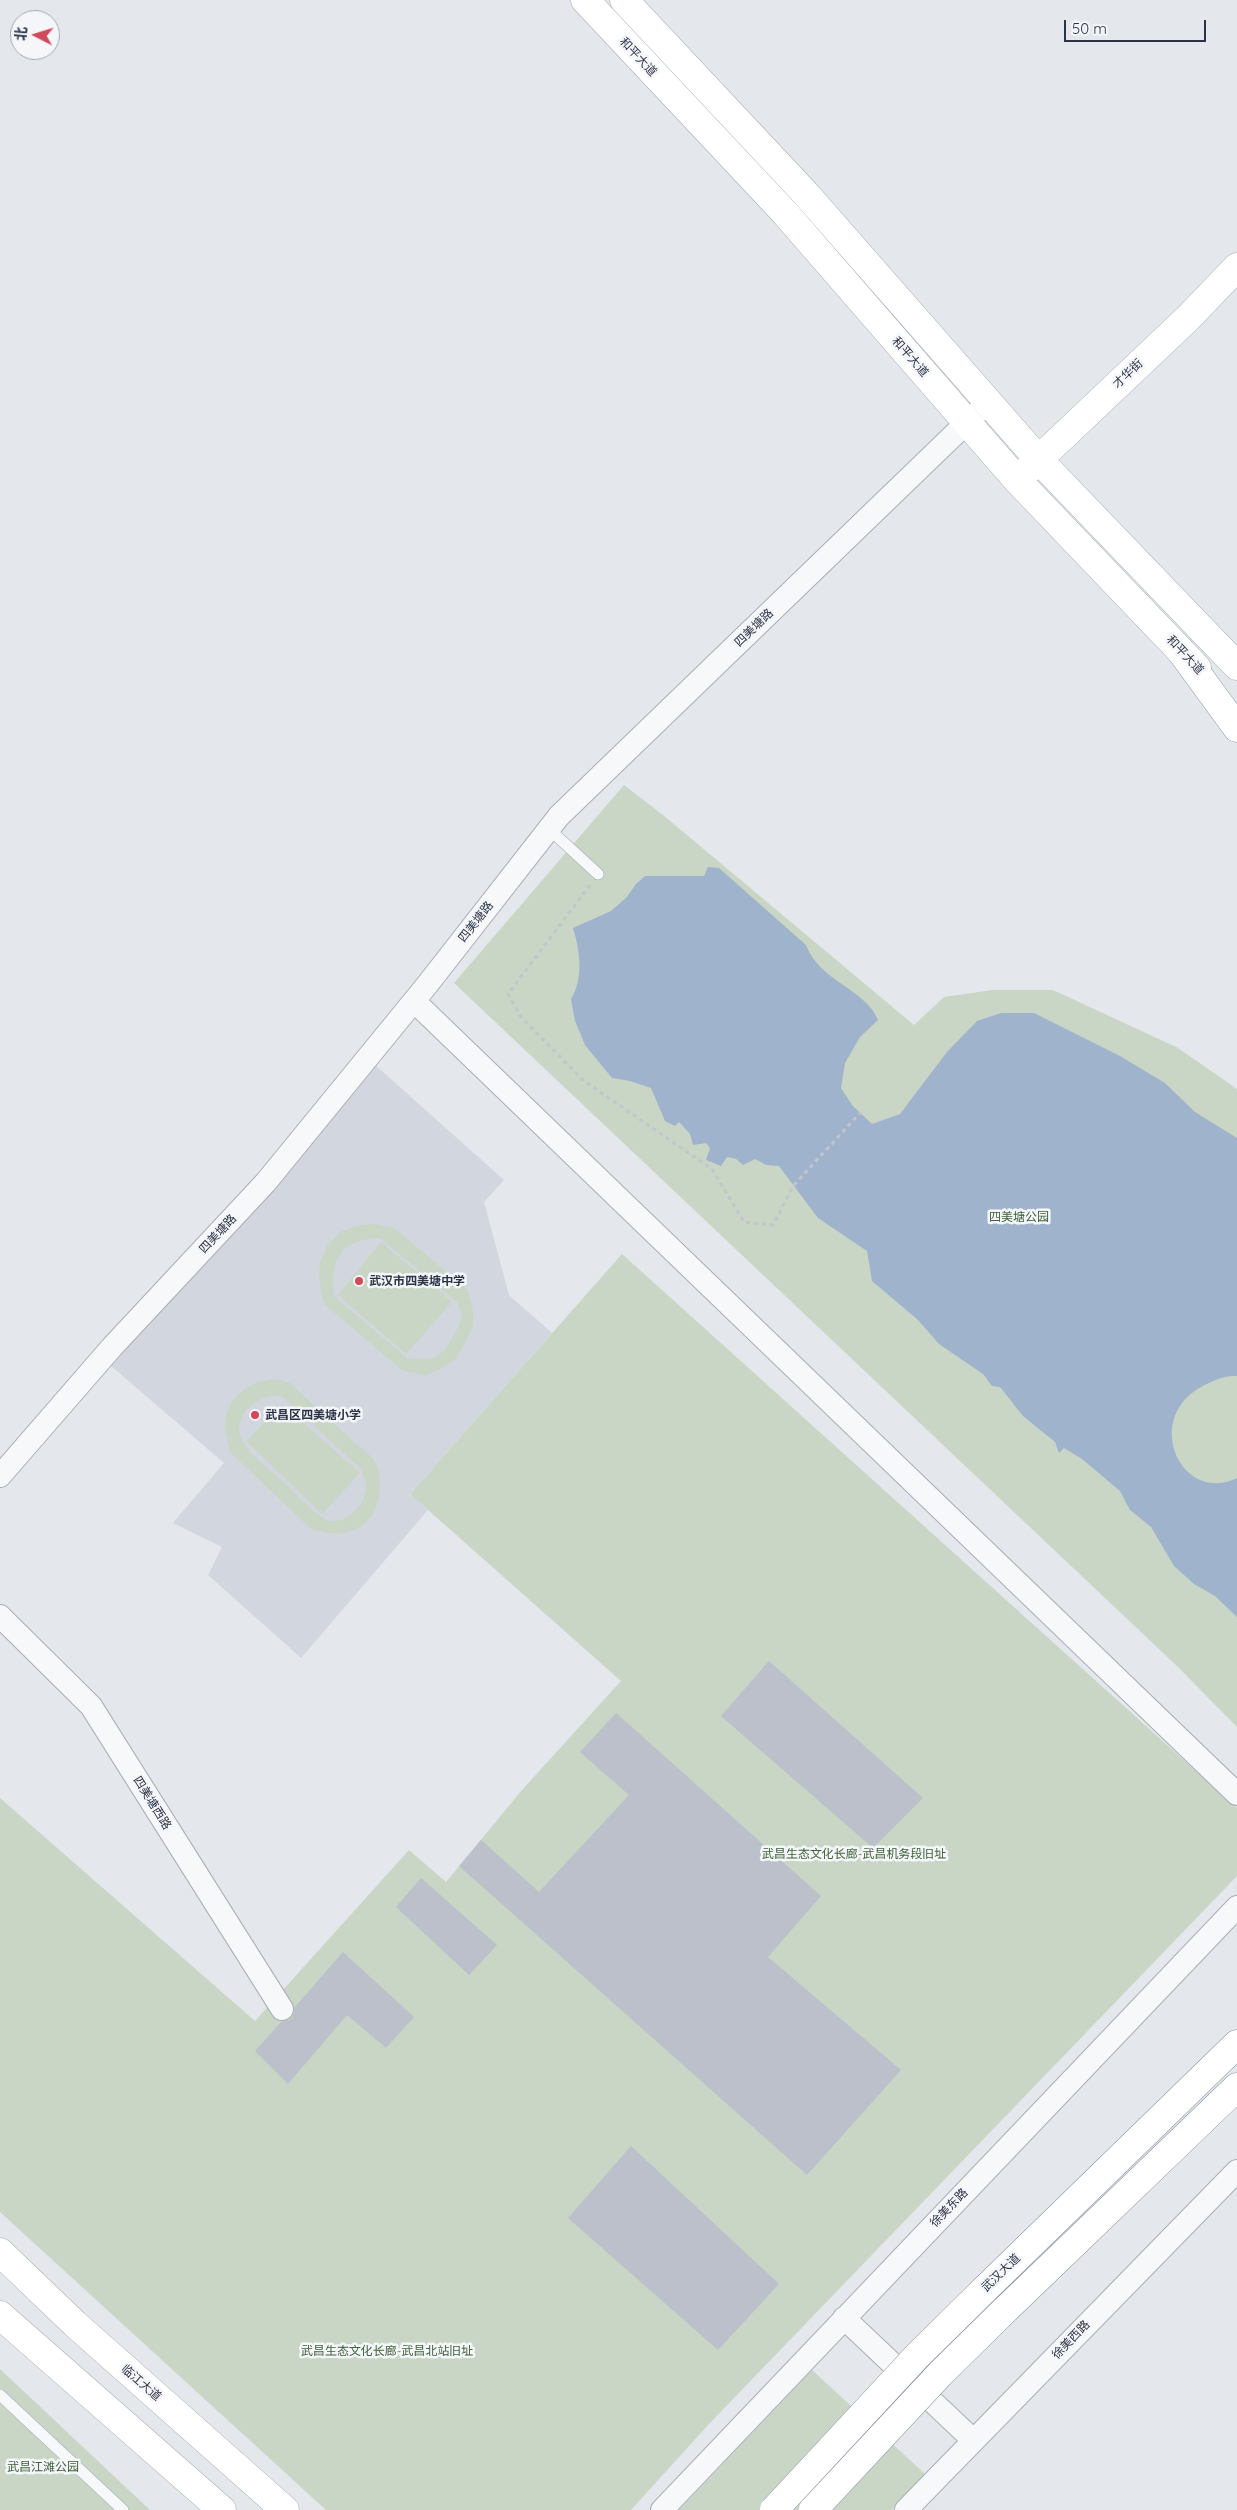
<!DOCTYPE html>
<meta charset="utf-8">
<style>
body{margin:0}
#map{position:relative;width:1237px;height:2510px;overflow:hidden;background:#e4e7ec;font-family:Quicksand,"Noto Sans SC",sans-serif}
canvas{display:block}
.north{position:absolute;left:10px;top:10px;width:50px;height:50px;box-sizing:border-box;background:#f4f6f9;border:1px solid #a4a8b1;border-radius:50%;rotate:275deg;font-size:14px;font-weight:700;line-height:20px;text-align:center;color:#2b3445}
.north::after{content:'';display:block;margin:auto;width:18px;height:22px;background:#d1495b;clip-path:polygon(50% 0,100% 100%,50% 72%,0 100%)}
.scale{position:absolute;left:1064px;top:20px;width:142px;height:22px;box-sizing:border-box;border:2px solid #2b3445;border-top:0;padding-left:6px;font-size:15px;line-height:18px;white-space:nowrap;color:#2b3445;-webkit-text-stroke:4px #f4f6f9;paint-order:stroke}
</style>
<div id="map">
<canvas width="1237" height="2510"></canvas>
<div class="north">北</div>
<div class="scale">50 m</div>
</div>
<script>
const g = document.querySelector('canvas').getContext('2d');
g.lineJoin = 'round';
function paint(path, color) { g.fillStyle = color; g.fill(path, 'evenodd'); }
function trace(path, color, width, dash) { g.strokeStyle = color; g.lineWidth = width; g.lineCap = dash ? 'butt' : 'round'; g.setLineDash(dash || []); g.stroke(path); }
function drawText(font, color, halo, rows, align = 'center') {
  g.font = font + ' Quicksand,"Noto Sans SC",sans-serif'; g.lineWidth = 5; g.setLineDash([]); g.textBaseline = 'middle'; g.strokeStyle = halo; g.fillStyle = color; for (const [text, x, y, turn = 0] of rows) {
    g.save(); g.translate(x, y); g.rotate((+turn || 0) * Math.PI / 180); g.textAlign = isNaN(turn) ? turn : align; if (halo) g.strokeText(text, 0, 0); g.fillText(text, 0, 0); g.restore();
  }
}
paint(new Path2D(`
 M374,1064l130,116 -20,22 25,93 43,38 -142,161 18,16 -127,148 -93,-83 14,-28 -49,-24 51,-60 -113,-97z`), '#d2d6de');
paint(new Path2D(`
 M624,785l39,30 251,210 30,-28 49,-7h60l125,58 59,41v638l-59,-60 -724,-684z
 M375,1224l19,4 73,61 6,22v14l-5,12 -12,22 -19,12 -11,4 -23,-4 -79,-67 -3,-14 -2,-14 1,-13 7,-17 13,-14 16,-6zM380,1238l77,64 5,12 -3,12 -14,24 -10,8 -27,1 -74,-63c-4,-37 6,-57 46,-58z
 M381,1242l71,60 -46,52 -68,-59z
 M622,1254l615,554v68l-529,549 -77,85h-305l-326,-298v-414l255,223 154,-171 37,32 76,-92 99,-109 -211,-187z
 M276,1379l14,4c20,19 41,38 62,57 7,7 20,15 24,24 8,18 4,47 -12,60 -15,13 -37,11 -54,4l-80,-76 -5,-23 1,-13 6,-15 11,-11 15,-8zM269,1396h13l79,73c1,4 4,10 5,14 2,18 -16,40 -35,38 -13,-2 -35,-27 -44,-36 -13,-13 -32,-25 -42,-40 -16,-22 4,-43 24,-49z
 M282,1404l78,69 -38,41 -76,-73z
 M0,2369l150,141h-150z
 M812,2370l113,104 -33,36h-213z`), '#c9d6c5');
paint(new Path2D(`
 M708,867l11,1 87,77c14,37 60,44 72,75l-18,17 -15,26 -4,25 11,17 20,19 28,-10 47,-62 30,-31 24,-8h33l86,43 45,27 30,29 42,26v238c-13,-1 -25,5 -36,11 -59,33 -19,118 36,91v139l-22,-21 -21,-12 -20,-18 -23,-39 -21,-17 -10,-19 -38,-32 -18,-11 -5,5 -4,-11 -32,-26 -23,-29 -8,-1 -9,-12 -44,-30 -21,-24 -46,-39 -5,-30 -49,-33 -39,-52 -13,-1 -11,-6 -12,6 -7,-6 -9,-2 -6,9 -15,-6 4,-12 -4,-5 -13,2 -3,-11 -11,-12 -4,4 -10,-5 -14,-33 -21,-7 -18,-3 -27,-33 -10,-24 -4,-22c13,-21 9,-48 2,-71l38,-17 15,-13 10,-14 9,-8h59z`), '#9fb4cc');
paint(new Path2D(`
 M769,1661l154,137 -50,50 -152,-132z
 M616,1713l205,183 -53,61 133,113 -94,105 -348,-309 22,-26 58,52 90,-97 -49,-43z
 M421,1878l76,67 -28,30 -73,-68z
 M343,1952l71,65 -28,31 -39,-33 -59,69 -33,-33 26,-29 8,-2 4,-4 2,-9z
 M631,2146l148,138 -61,66 -150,-132z`), '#bbc0ca');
const lane = new Path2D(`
 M549,829l49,45
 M0,2395l123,115`);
const street = new Path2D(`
 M414,1001l823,793
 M0,1476l112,-129 154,-165 161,-197 132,-169 429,-414
 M0,1616l91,90 191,303
 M844,2318l129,122
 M662,2510l575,-603
 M906,2510l331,-339`);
const secondary = new Path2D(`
 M1017,480l171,-162 49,-51
 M0,2252l75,72 210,186
 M0,2315l222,195`);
const primary = new Path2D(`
 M585,0l200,213 232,267 180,188
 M624,0l182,194 233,266 198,206`);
const highway = new Path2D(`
 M1180,650l57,78
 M982,2292l255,-248
 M1004,2311l233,-224`);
trace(lane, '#a9aeb7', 12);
trace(street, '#a9aeb7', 24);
trace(secondary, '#a9aeb7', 29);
trace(primary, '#a3abb8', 29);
trace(highway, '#8b94a3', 29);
trace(new Path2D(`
 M590,885l-82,109 13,23 63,64 128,88 32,53 29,3 20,-39 67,-73`), '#c2c5cb', 3, [4, 4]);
trace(lane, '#f7f8fa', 11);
trace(street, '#f7f8fa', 22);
trace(secondary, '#fff', 28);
trace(primary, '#fff', 28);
trace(highway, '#fff', 28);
const highwayBridge = new Path2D(`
 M774,2510l144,-155 64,-63
 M813,2510l127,-136 64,-63`);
trace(highwayBridge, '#8b94a3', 29, []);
trace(highwayBridge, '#fff', 28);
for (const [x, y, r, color] of [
 [359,1281,5,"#d1495b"],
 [255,1415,5,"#d1495b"]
]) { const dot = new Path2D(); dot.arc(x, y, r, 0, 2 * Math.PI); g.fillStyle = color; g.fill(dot); trace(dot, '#f4f6f9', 2); }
drawText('12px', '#2b3445', '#f4f6f9', [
 ["和平大道",638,57,47],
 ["和平大道",910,357,49],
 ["才华街",1128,374,-44],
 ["四美塘路",754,628,-44],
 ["和平大道",1185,655,47],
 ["四美塘路",476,922,-52],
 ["四美塘路",218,1234,-47],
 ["四美塘西路",152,1803,58],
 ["徐美东路",949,2208,-46],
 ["武汉大道",1001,2273,-44],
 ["徐美西路",1071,2340,-46],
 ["临江大道",141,2383,41]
]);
drawText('12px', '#3f6138', '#f4f6f9', [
 ["四美塘公园",1019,1217],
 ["武昌生态文化长廊-武昌机务段旧址",854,1854],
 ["武昌生态文化长廊-武昌北站旧址",387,2351],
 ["武昌江滩公园",43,2467]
]);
drawText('bold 12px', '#2b3445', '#f4f6f9', [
 ["武汉市四美塘中学",369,1281],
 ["武昌区四美塘小学",265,1415]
], 'left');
</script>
